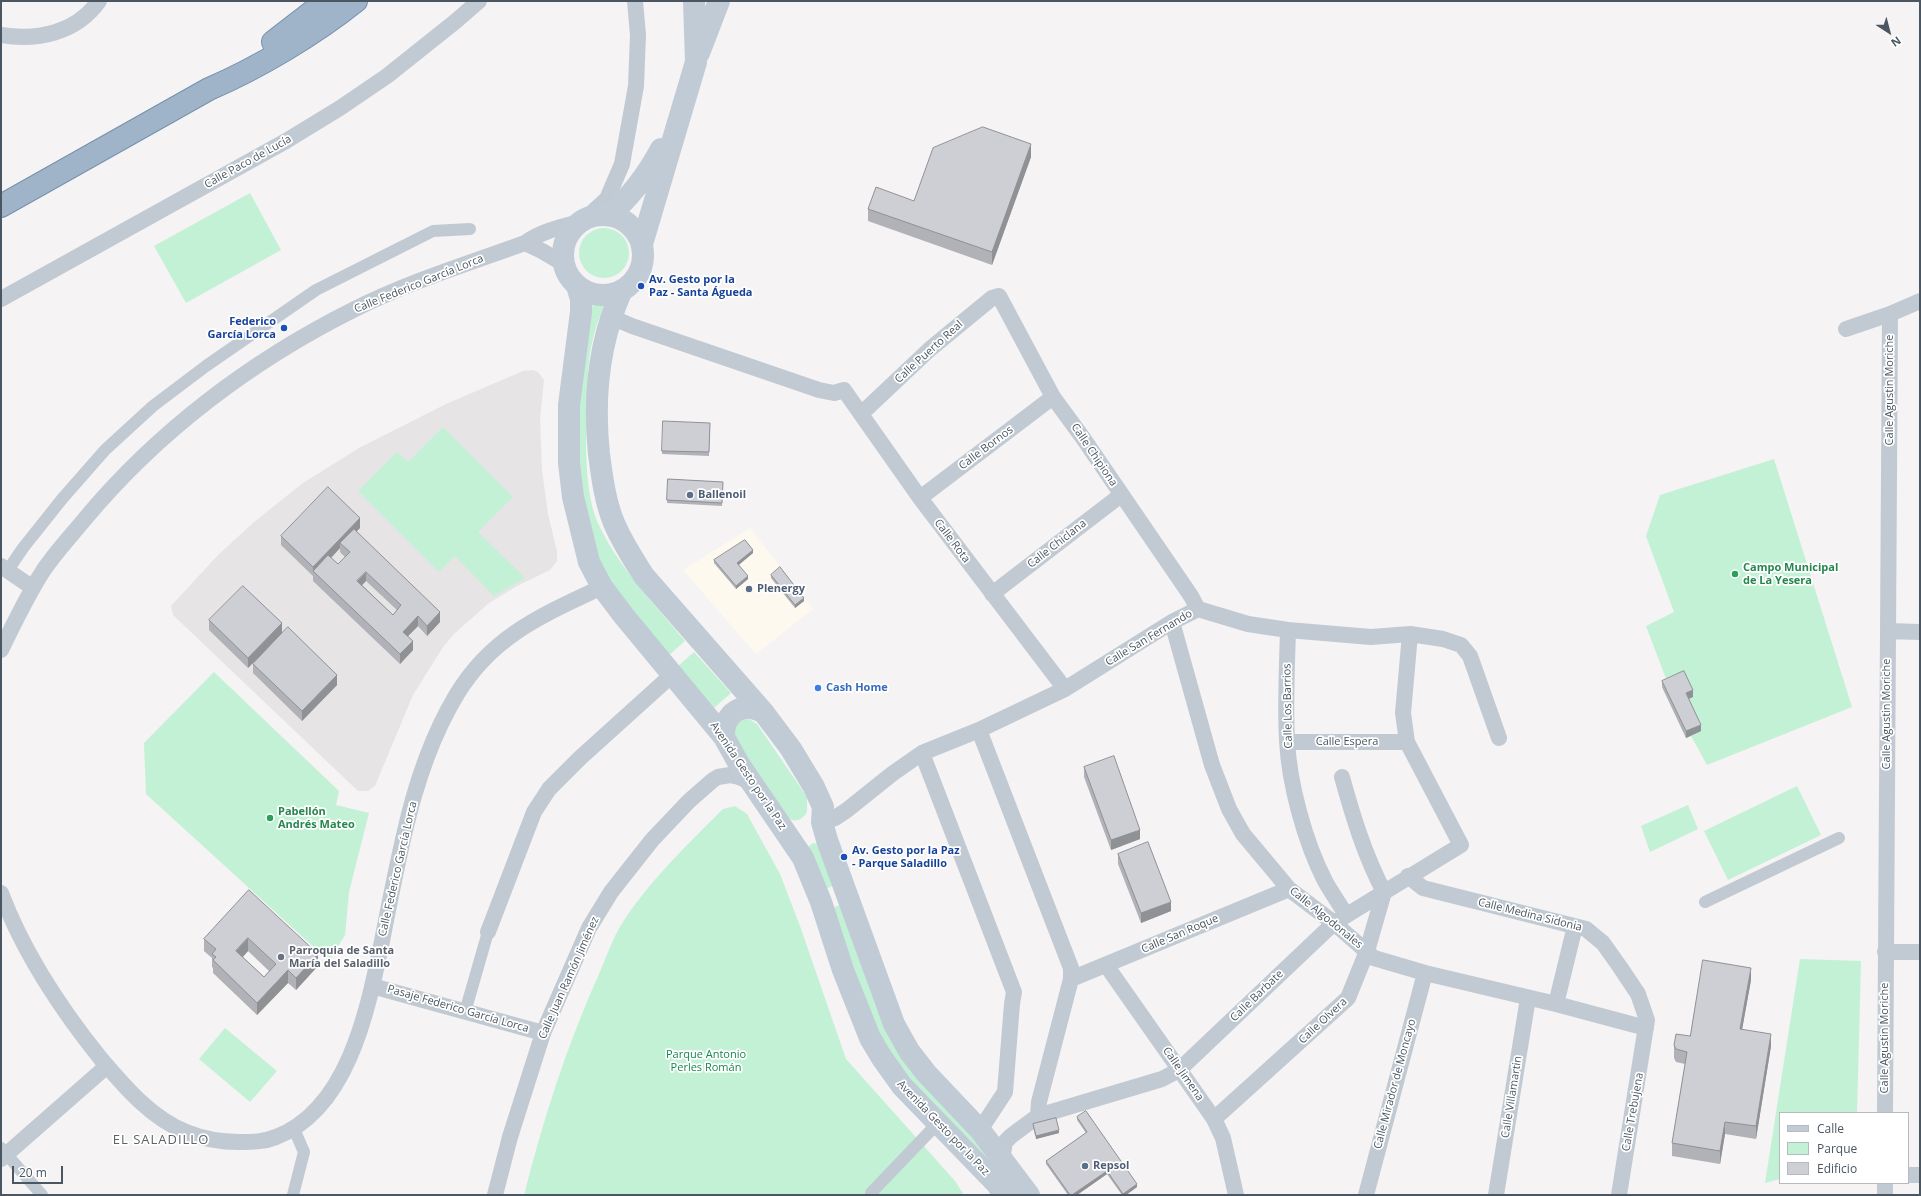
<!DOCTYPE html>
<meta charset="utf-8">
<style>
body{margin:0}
#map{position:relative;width:1921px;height:1196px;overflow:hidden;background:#f5f3f3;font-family:"Open Sans",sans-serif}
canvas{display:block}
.frame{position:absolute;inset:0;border:2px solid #4a5661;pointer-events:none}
.legend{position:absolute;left:1779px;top:1112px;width:130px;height:72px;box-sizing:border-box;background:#fff;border:1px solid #b7bbc0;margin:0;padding:5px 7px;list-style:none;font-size:12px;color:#4a5661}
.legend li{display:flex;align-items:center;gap:8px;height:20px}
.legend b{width:20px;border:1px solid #b7bbc0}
.north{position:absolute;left:1869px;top:12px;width:40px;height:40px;-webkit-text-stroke:3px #fff;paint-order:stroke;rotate:144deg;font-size:11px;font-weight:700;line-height:16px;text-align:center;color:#4a5661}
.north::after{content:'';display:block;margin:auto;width:14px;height:18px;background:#4a5661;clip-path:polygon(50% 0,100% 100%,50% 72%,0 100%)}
.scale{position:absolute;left:12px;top:1166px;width:51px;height:18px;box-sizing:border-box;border:2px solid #4a5661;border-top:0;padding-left:5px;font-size:12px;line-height:14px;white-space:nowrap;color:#4a5661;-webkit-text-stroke:3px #fff;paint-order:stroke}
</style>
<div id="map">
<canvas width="1921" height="1196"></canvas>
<div class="frame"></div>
<ul class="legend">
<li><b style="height:5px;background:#c1cbd6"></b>Calle</li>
<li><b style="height:11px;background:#c3f1d5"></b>Parque</li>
<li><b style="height:11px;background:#cdcfd5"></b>Edificio</li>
</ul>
<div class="north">N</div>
<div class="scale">20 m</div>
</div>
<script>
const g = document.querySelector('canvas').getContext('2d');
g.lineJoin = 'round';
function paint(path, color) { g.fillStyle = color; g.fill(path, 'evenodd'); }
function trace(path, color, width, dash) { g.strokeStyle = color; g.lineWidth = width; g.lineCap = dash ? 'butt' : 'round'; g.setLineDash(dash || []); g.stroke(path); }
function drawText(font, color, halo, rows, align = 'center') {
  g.font = font + ' "Open Sans",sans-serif'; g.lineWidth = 3.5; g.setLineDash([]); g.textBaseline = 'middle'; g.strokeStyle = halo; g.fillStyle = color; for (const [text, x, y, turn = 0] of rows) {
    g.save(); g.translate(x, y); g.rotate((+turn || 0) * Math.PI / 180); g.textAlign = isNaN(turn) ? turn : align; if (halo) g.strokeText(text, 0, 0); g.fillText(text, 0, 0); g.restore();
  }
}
paint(new Path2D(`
 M750,528l63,81 -57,45 -73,-84z`), '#fdf9ef');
paint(new Path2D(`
 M533,370l5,2 6,8 -4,39 2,51 6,44 9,37v10l-7,9 -33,16 -28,17 -34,30 -12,14 -30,48 -38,91 -7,5h-10l-185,-176 -2,-9 47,-51 36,-33 49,-39 56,-35 87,-44 77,-33z`), '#e6e4e5');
paint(new Path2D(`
 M250,193l31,57 -95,53 -32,-57z
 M579 253a25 25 0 1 1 50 0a25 25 0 1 1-50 0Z
 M593,302l11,3c-4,11 -9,23 -11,34 -5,18 -5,37 -6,55 -1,37 -4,92 10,127 20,45 57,82 88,120l-17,15 -66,-86 -14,-41 -10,-67 1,-74z
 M443,427l70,70 -35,35 47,46 -31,18 -39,-40 -16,16 -81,-81 39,-39 11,10z
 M1774,459l78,248 -145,58 -16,-29 -5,2 -24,-51 6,-3 -22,-58 28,-14 -28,-76 14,-41z
 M694,652l37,41 -17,15 -36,-42z
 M214,672l125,119 -3,14 33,8 -20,79 -4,43 -16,26 -183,-167 -2,-51z
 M742,719h7l8,5 50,73v15c-5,8 -10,10 -18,7l-54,-80v-14z
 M1797,786l24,49 -93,45 -24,-49z
 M1688,805l10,24 -48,23 -9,-26z
 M735,806l12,8 33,60 20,52 46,133 109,122 9,14h-440c19,-75 43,-150 75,-221 7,-16 13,-34 22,-49 28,-44 66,-80 102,-116z
 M813,843l5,1 15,42 -11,4 -14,-40 1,-4z
 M840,905l36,102 15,31 56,70 75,87h-10l-95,-106 -24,-33 -17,-26 -44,-122z
 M1800,959l61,2 -4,152h-77v66l-15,4z
 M225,1028l52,43 -27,31 -51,-43z`), '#c3f1d5');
const trunk = new Path2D(`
 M273,42l53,-41
 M1,206l208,-117c49,-21 106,-55 147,-88`);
trace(trunk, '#7690ad', 24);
trace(new Path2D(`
 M8,570l15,-22 39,-49 43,-49 48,-44 53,-40 110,-76 117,-59 37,-2
 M1705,902l134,-64
 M465,1012l23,-80
 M1,1148l41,47
 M871,1193l66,-69
 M293,1195l11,-43 -10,-23`), '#c1cad2', 12);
trace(new Path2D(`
 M1,35c37,6 75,-2 98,-34
 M584,220l23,-21 15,-35 14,-78 2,-51 -3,-34
 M525,243l17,8 22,13
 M1,299l285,-158 54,-33 47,-32 69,-55 23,-20
 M611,317l21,9 187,64 15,3 10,-3 76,108 145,191
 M1846,329l44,-15 30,-13
 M862,413l68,-64 62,-51 7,-2 54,101 30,41 108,158 7,13
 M920,498l133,-101
 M1,566l32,22
 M992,594l129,-99
 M1172,622l40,143 17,44 14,25 46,55 45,34 40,35 51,15 131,31 90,24
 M1288,630c-1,37 -3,73 -1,110 2,44 18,102 38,141 6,11 14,22 21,34
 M1888,631l32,1
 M1,650c13,-27 26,-54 42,-79 12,-18 27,-34 41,-51 73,-88 167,-159 269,-210 55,-28 114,-46 172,-67 17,-12 36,-16 55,-21
 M979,730l92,238v11l-32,123 -1,14
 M1287,742h120
 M922,753l92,239 -2,12 -7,88 -25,38
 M822,822l13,-4 12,-8 45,-36 30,-21 57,-23 86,-41 107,-67 26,-13 50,15 40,6 83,7 39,-3 33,5 18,6 9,11 29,82
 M1408,876l15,12 163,41 17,14 17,24 18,27 9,26 -28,175
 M1,893c23,61 59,115 100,166 24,28 50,59 85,73 17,7 35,10 53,10 13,0 25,0 37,-5 73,-28 92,-129 106,-196 7,-36 14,-71 22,-106 11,-49 27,-98 53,-141 36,-59 86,-79 145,-107
 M488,932l46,-120 15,-23 31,-31 93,-84
 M1885,952h35
 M1106,965l108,154 9,19 13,57
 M1071,979l218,-90
 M372,986l171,47
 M1556,1004l19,-78
 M1885,1113l5,-799
 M1214,1119l134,-121 19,-47 17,-59c-19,-36 -31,-75 -42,-115
 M1,1159l106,-93
 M1002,1159l3,-17 6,-6 27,-20 124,-37 17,-9 155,-147 127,-78 -54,-103 -4,-29 7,-79
 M1908,1175h12
 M495,1195l15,-58 33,-104 46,-105 22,-36 41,-52 37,-39 24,-21 5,-3 12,-2 9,2 12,5
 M1366,1195l59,-222
 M1496,1195l32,-197
 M1885,1195v-12`), '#c1cad2', 16);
trace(new Path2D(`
 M699,53l20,-52
 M609,215c23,-19 38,-40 52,-66
 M563 255a40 40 0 1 1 80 0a40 40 0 1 1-80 0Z
 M642,244l54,-182 -2,-61
 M577,286l4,13v13l-12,93v58l4,34 16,65 13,25 22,29 100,121 15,27 64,94 18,44 22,68 27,68 12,20 20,28 95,98 7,11
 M622,290c-24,53 -29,107 -23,164 3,23 6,47 15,69 8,19 19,36 30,53l120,137 27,36 23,38 9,20 -1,15 5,18 67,184 15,27 17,22 54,57 49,65
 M724,737c-1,-24 19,-37 40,-24`), '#c1cbd6', 22);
trace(trunk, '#9fb4c9', 22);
paint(new Path2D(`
 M1031,157l-39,108 -124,-44v-12l46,-8z
 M710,423l-1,33 -47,-2v-3z
 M668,479l55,3 -1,24 -55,-3z
 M360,528l-4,4 84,90 -13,14 -9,-10 -10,10 5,14 -13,14 -87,-83v-5l-32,-31v-9zM340,548v4l5,5 -7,7 -7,-6zM366,581l31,29 -4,5 -31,-30z
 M753,553l-14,12 9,14 -12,10 -22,-26v-3z
 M771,575l33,26 -9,7 -24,-30z
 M209,620l73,13 -34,35 -39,-38z
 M253,664l84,21 -35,36 -49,-48z
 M1662,681l31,16 -5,2 13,32 -15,7 -24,-51z
 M1084,767l56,72 -29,11 -27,-73z
 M1118,854l53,57 -30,12 -23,-59z
 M249,890l69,76 -22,24 -8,-7 -31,32 -44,-42v-5l-1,-1v-9l-8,-7v-12zM248,951l21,20 -5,6 -21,-20z
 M1751,980l-9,49 29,17 -15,93 -31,-5 -5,30 -48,-8v-13l13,-79 -9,-2 -2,-4v-13l16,-9z
 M1077,1117l60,70 -11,8h-4l-15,-21 -30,21h-9l-22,-31v-3l40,-28 -9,-13z
 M1033,1124l26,9 -23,6 -3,-12z`), '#b0b2b7');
paint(new Path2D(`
 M1031,144v13l-39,108v-13z
 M360,518v10l-17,17 -3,-2v5l-24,26 -3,-3v-4z
 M753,550v3l-16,13v-3z
 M366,572v9l-9,9v-9z
 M748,576v3l-12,10v-3z
 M804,598v3l-9,7v-3z
 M440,612v10l-13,14v-10z
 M418,616v10l-15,15v-9z
 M282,623v10l-34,35v-10z
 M413,641v9l-13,14v-10z
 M337,675v10l-35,36v-10z
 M1693,690v7l-7,3v-7z
 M1701,725v6l-15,7v-7z
 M1140,830v9l-29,11v-10z
 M1171,902v9l-30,12v-10z
 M248,938v13l-12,13v-13z
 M318,954v12l-22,24v-12z
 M1751,968v12l-11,61v-12z
 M288,970v13l-31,32v-12z
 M1771,1034v12l-15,93v-13z
 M1725,1122v12l-5,30v-13z
 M1059,1130v3l-23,6v-3z
 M1107,1171v3l-30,21h-5z
 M1137,1184v3l-11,8h-3v-1z`), '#909195');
const building = new Path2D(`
 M983,127l48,17 -39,108 -124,-43 8,-22 38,14 19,-53z
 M663,421l47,2 -1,29 -47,-1z
 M668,479l55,3 -1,21 -55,-3z
 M328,487l32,31 -47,49 -32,-31z
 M354,529l86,83 -13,14 -9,-10 -15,16 10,9 -13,13 -87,-83 15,-16 10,9 12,-12 -10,-9zM366,572l35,33 -8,10 -36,-34z
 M745,540l8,10 -16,13 11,13 -12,10 -22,-26z
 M780,567l24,31 -9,7 -24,-30z
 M243,586l39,37 -34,35 -39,-38z
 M288,627l49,48 -35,36 -49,-47z
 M1684,671l9,19 -7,3 15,32 -15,6 -24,-50z
 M1114,756l26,74 -29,10 -27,-73z
 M1148,842l23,60 -30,11 -23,-59z
 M249,890l69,64 -22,24 -8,-8 -31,33 -44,-43 3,-3 -4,-3 4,-5 -12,-10zM248,938l28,26 -12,13 -28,-26z
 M1703,960l48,8 -11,61 31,5 -15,92 -31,-4 -5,29 -48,-8 15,-91 -11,-3 -2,-4 2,-11 14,2z
 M1086,1111l51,73 -14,10 -16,-23 -35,24h-2l-24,-34 41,-29 -10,-15z
 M1056,1118l3,12 -23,6 -3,-12z`);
paint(building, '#cdcfd5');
trace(building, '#909195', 1);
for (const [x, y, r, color] of [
 [641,286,4,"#1a4fb4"],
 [284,328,4,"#1a4fb4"],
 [690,495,4,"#5c6f8a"],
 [1735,574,4,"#2e9e5b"],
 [749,589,4,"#5c6f8a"],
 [818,688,4,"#3f7fe0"],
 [270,818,4,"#2e9e5b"],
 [844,857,4,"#1a4fb4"],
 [281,957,4,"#6b7280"],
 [1085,1166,4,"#5c6f8a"]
]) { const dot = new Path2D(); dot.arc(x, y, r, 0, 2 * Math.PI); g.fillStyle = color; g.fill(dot); trace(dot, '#fff', 1.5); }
drawText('11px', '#4a5661', '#fff', [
 ["Calle Paco de Lucía",248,162,-29],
 ["Calle Federico García Lorca",419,284,-22],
 ["Calle Puerto Real",929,352,-42],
 ["Calle Agustin Moriche",1890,390,-90],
 ["Calle Bornos",986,448,-37],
 ["Calle Chipiona",1094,455,56],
 ["Calle Rota",952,541,53],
 ["Calle Chiclana",1057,544,-38],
 ["Calle San Fernando",1149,638,-31],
 ["Calle Los Barrios",1288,706,-91],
 ["Calle Agustin Moriche",1887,714,-90],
 ["Calle Espera",1347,742],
 ["Avenida Gesto por la Paz",748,776,56],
 ["Calle Federico García Lorca",398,869,-77],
 ["Calle Medina Sidonia",1530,915,14],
 ["Calle Algodonales",1326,918,39],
 ["Calle San Roque",1180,934,-23],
 ["Calle Juan Ramón Jiménez",569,978,-66],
 ["Calle Barbate",1257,996,-44],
 ["Pasaje Federico García Lorca",458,1009,16],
 ["Calle Olvera",1323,1021,-43],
 ["Calle Agustin Moriche",1885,1038,-90],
 ["Calle Jimena",1183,1074,55],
 ["Calle Mirador de Moncayo",1395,1084,-75],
 ["Calle Villamartin",1512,1097,-81],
 ["Calle Trebujena",1633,1112,-80],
 ["Avenida Gesto por la Paz",943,1128,46]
]);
drawText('bold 11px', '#164399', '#fff', [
 ["Av. Gesto por la",649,280],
 ["Paz - Santa Águeda",649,293],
 ["Federico",276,322,"right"],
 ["García Lorca",276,335,"right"],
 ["Av. Gesto por la Paz",852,851],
 ["- Parque Saladillo",852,864]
], 'left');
drawText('bold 11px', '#4e5e75', '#fff', [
 ["Ballenoil",698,495],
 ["Plenergy",757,589],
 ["Repsol",1093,1166]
], 'left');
drawText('bold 11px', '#27864d', '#fff', [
 ["Campo Municipal",1743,568],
 ["de La Yesera",1743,581],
 ["Pabellón",278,812],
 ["Andrés Mateo",278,825]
], 'left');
drawText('bold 11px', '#366cbe', '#fff', [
 ["Cash Home",826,688]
], 'left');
drawText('bold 11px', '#5b616d', '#fff', [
 ["Parroquia de Santa",289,951],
 ["María del Saladillo",289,964]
], 'left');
drawText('11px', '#17864f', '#fff', [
 ["Parque Antonio",706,1055],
 ["Perles Román",706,1068]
]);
g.letterSpacing = '1px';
drawText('13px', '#5f6368', '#fff', [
 ["EL SALADILLO",161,1140]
]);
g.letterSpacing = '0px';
</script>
